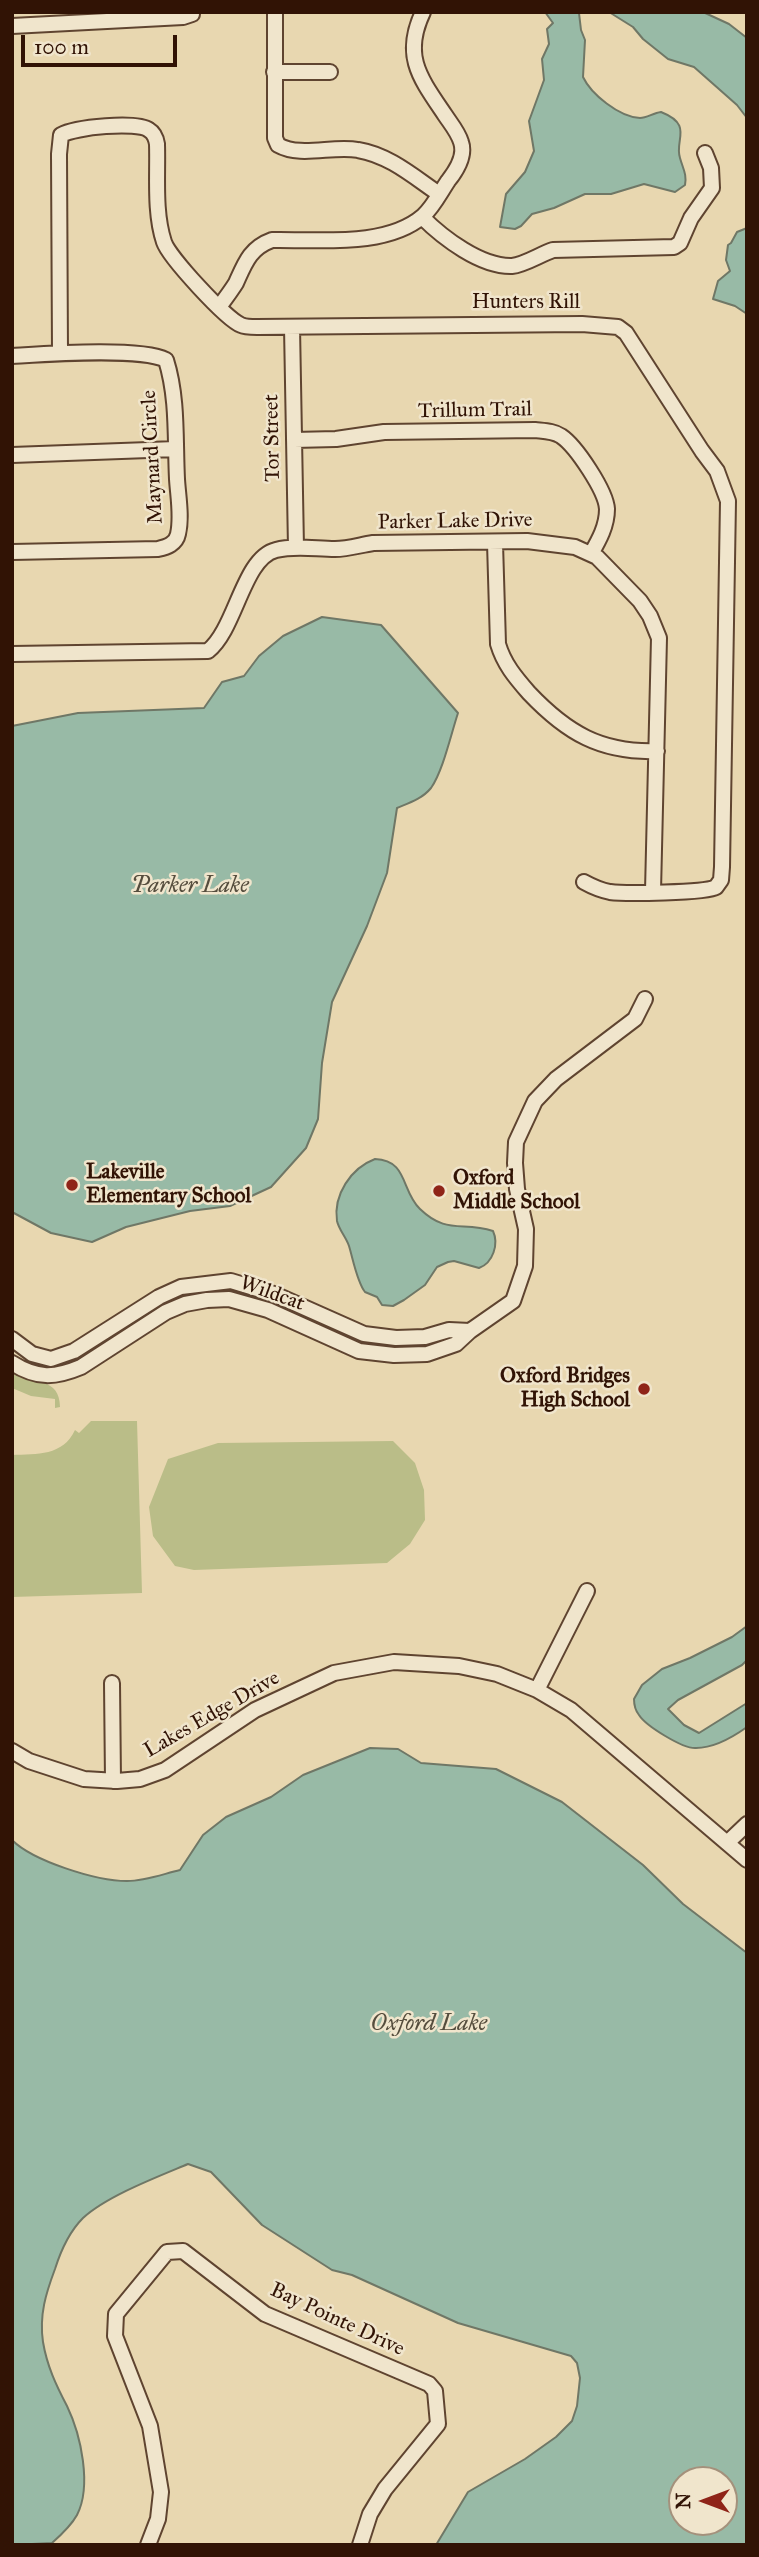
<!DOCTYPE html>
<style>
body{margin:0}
#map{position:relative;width:759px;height:2557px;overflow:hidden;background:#e8d7b0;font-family:"IM FELL Great Primer",serif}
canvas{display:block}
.frame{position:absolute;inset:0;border:14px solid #311305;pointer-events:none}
.north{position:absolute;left:668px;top:2466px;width:70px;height:70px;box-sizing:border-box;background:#f0e5cc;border:2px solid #a4917c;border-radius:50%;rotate:270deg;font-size:19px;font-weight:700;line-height:28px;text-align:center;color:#311305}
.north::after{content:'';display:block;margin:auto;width:24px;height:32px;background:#8f2418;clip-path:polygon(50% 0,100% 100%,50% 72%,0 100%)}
.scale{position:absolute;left:21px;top:35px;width:156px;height:32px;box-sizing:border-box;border:4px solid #311305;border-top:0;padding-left:9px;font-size:21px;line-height:24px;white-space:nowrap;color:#311305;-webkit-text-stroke:5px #f0e5cc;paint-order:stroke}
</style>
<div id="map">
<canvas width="759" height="2557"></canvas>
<div class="frame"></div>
<div class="north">N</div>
<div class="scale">100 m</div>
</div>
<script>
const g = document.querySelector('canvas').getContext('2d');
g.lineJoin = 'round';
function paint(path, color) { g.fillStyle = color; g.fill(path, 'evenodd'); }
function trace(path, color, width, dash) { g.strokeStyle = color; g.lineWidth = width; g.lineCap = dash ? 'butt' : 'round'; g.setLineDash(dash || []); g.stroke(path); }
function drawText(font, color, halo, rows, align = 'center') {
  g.font = font + ' "IM FELL Great Primer",serif'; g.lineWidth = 5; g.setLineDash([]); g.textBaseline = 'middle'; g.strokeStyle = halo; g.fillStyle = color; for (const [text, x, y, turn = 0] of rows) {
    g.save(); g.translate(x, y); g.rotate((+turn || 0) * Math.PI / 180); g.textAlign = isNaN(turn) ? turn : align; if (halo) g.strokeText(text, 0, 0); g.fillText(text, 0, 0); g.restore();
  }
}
paint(new Path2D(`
 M12,1372c21,12 48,5 48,35l-5,1v-9l-24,-3 -19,-8z
 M91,1421h46l5,172 -130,4v-142c25,-1 51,1 63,-25l4,3z
 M393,1441l22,22 9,27 1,30 -15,24 -23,19 -193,7 -19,-4 -22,-30 -4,-29 19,-48 50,-16z`), '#babd88');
const water = new Path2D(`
 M545,12h36l-2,1 2,17 4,10 -2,37c8,17 36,40 57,41 7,0 13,-5 21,-6 33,13 13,28 19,46 3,11 7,16 5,27l-10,7 -31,-8 -33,10h-26l-31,14 -22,6 -11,12 -6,3 -15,-2 6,-33 19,-22 9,-21 -5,-30 15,-41 -2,-21 7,-15 -2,-15 6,-6z
 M609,12h94l26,12 18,14v80l-10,-13 -43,-38 -26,-8 -25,-20 -10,-12z
 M747,228v86l-12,-8 -22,-7 5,-18 12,-10 -4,-11 2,-15 3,-2 6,-11z
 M322,617l59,8 77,88c-7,21 -15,58 -27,75 -9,11 -22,15 -34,20l-10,65 -20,53 -35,76 -10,61 -4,56 -12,29 -35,39 -41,19 -40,5 -64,16 -34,15 -41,-9 -39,-21v-486l66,-13 126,-5 18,-26 22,-6 15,-20 24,-20z
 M375,1159c33,1 26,32 45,50 27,26 42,12 73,22 6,13 0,32 -14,37l-25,-7 -6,1 -11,5 -12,18 -21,15 -11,6 -11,-1 -5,-8 -12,-5c-8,-10 -12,-33 -16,-46 -3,-9 -10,-16 -12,-25 -4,-26 14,-53 38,-62z
 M747,1626v34l-5,5 -64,35 -10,9 16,16 15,8 48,-30v24c-14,10 -34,21 -51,21 -13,1 -50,-22 -57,-33 -4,-5 -5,-10 -5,-16l8,-14 20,-16 28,-11 42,-21z
 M370,1748l28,1 23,14 75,6 66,33 81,63 40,39 64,49v592h-311l32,-53 57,-33 31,-22 16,-16 5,-15 3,-28 -3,-15 -6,-7 -113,-33 -106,-48 -20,-5 -70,-45 -51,-53 -23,-8c-31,13 -81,32 -105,54 -14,14 -22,32 -28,51 -9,24 -16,46 -12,73 4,24 13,43 24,64 14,29 25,80 10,109 -6,11 -16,20 -25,28l-40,2v-705c21,21 84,41 115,41 18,0 36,-7 53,-11l23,-35 23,-18 45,-20 32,-22zM724,2480v42h-42v-42z`);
paint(water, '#98baa6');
trace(water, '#6f7766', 2);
const minor = new Path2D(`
 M275,12v126l3,7c23,13 55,0 80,5 31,5 56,27 81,44
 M12,26l171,-9 9,-3v-2
 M274,72h56
 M422,217c21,21 59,50 90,49 12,-1 29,-12 41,-16l121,-3 6,-4 11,-25 21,-30 -1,-20 -6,-15
 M219,307c6,-8 12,-16 17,-24 9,-20 14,-35 36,-43 46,-1 114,8 151,-24 10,-9 17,-23 25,-35 8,-10 18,-25 13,-39 -3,-10 -10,-18 -16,-27 -25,-37 -43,-59 -22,-103
 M292,327l4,221
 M60,353l-1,-199 2,-19c14,-8 76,-14 88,-5 5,3 7,8 8,14 1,31 -3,68 7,98 5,15 62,77 77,83 4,2 11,2 16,2l325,-3 36,3 8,6 76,118 15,20 11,30 -6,366 -1,13 -5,7c-10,6 -92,7 -106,5 -10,-2 -17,-5 -26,-10
 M12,356c34,-2 128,-9 154,4 12,38 9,80 11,119 1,17 5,38 1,55 -2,10 -11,13 -20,15l-146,3
 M294,440l42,-1 48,-7 151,-2c9,1 19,1 26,6 15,10 45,55 46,73 0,17 -8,31 -16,45
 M12,455l164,-6
 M495,543l3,101c6,20 17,33 31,49 38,40 72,60 128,58
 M12,654l196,-3c28,-22 35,-93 68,-101 19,-5 40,-1 59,-1 13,0 25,-4 38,-6l154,-2 48,6 22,10 43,44 10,15 9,22 -6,253
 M12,1339l20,15 19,5 23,-8 85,-54 22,-10 50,-6 43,13 90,40 32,4 29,-1 24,-7 21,1
 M12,1363c25,16 43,15 69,4l85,-55 19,-8 22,-4 22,-1 39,11 91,41 35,4 33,-1 29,-10 14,-13 43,-30 12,-35 1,-37 -9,-40 -2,-26 1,-21 19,-41 21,-22 79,-60 10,-20
 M112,1683l1,98
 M537,1690l50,-99
 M12,1751l17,10 55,18 33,2 23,-2 25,-9 90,-60 79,-37 60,-11 65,4 38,8 40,16 34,20 176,150
 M727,1843l20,-19
 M148,2545l10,-26 3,-27 -11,-66 -35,-90 1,-22 51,-62 16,-1 82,63 164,70 6,7 3,33 -53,65 -15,25 -10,31`);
trace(minor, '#5f4430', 18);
trace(minor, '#f0e5cc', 14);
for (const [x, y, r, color] of [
 [72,1185,7,"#8f2418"],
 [439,1191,7,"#8f2418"],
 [644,1389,7,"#8f2418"]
]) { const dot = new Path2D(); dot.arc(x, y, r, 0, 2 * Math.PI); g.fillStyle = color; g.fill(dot); trace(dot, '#f0e5cc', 2.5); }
drawText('21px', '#311305', '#f0e5cc', [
 ["Hunters Rill",526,303],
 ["Trillum Trail",475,411,-1],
 ["Tor Street",273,438,-91],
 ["Maynard Circle",153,457,-93],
 ["Parker Lake Drive",455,522,-1],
 ["Wildcat",272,1294,20],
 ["Lakes Edge Drive",212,1715,-30],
 ["Bay Pointe Drive",337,2320,25]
]);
drawText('bold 21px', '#311305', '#f0e5cc', [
 ["Lakeville",86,1173],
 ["Elementary School",86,1197],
 ["Oxford",453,1179],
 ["Middle School",453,1203],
 ["Oxford Bridges",630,1377,"right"],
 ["High School",630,1401,"right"]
], 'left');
drawText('italic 23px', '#554d3d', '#f0e5cc', [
 ["Parker Lake",190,886],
 ["Oxford Lake",429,2024]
]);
</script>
